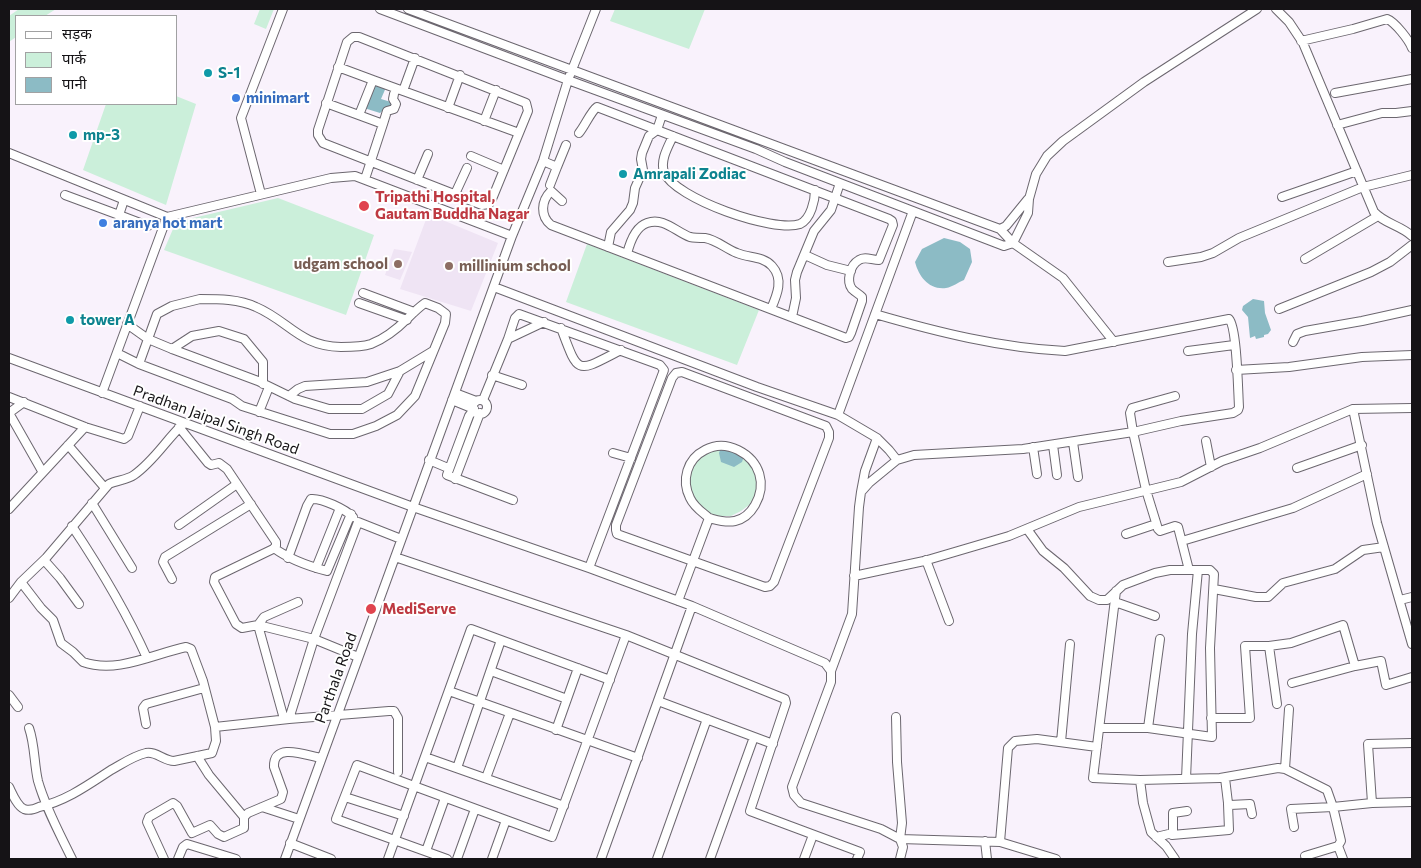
<!DOCTYPE html>
<meta charset="utf-8">
<style>
body{margin:0}
#map{position:relative;width:1421px;height:868px;overflow:hidden;background:#f9f2fc;font-family:Commissioner,"Noto Sans Devanagari",sans-serif}
canvas{display:block}
.frame{position:absolute;inset:0;border:10px solid #151316;pointer-events:none}
.legend{position:absolute;left:15px;top:15px;width:162px;height:90px;box-sizing:border-box;background:#fff;border:1px solid #a1a1a2;margin:0;padding:6px 9px;list-style:none;font-size:15px;color:#151316}
.legend li{display:flex;align-items:center;gap:10px;height:25px}
.legend b{width:25px;border:1px solid #a1a1a2}
</style>
<div id="map">
<canvas width="1421" height="868"></canvas>
<div class="frame"></div>
<ul class="legend">
<li><b style="height:6px;background:#fff"></b>सड़क</li>
<li><b style="height:14px;background:#cbefda"></b>पार्क</li>
<li><b style="height:14px;background:#8cbbc5"></b>पानी</li>
</ul>
</div>
<script>
const g = document.querySelector('canvas').getContext('2d');
g.lineJoin = 'round';
function paint(path, color) { g.fillStyle = color; g.fill(path, 'evenodd'); }
function trace(path, color, width, dash) { g.strokeStyle = color; g.lineWidth = width; g.lineCap = dash ? 'butt' : 'round'; g.setLineDash(dash || []); g.stroke(path); }
function drawText(font, color, halo, rows, align = 'center') {
  g.font = font + ' Commissioner,sans-serif'; g.lineWidth = 4; g.setLineDash([]); g.textBaseline = 'middle'; g.strokeStyle = halo; g.fillStyle = color; for (const [text, x, y, turn = 0] of rows) {
    g.save(); g.translate(x, y); g.rotate((+turn || 0) * Math.PI / 180); g.textAlign = isNaN(turn) ? turn : align; if (halo) g.strokeText(text, 0, 0); g.fillText(text, 0, 0); g.restore();
  }
}
paint(new Path2D(`
 M428,214l70,29 -27,68 -71,-22z
 M394,249l18,3 -12,28 -15,-5z`), '#efe4f4');
paint(new Path2D(`
 M19,9h37l-11,7h-29v21l-7,5v-26z
 M260,9h14l-8,20 -12,-5z
 M615,9h90l-16,40 -79,-28z
 M176,96l20,8 -30,101 -83,-35 23,-66h70z
 M278,198l96,37 -28,80 -182,-65 12,-28z
 M587,244l172,66 -22,55 -171,-63z
 M728,446l26,18 4,21 -3,11 -6,9 -8,6 -10,5h-12l-11,-2 -10,-7 -11,-20 3,-22 7,-10z`), '#cbefda');
paint(new Path2D(`
 M372,84l15,1 -6,14 10,3 3,6 -9,1 -5,4 -16,-5z
 M944,238l16,4 10,7 2,13 -8,18c-6,2 -11,7 -18,8 -17,2 -27,-11 -31,-26l7,-13z
 M1253,299l11,2 1,12 6,17 -3,4 -4,1v2l-8,2 -1,-3 -5,2 -2,-21 -6,-7 1,-4z
 M721,447l23,9 -2,6 -8,5 -13,-5 -2,-9z`), '#8cbbc5');
const minor = new Path2D(`
 M380,9l188,71 188,69 29,13 219,84 9,-3 15,-30 1,-14 7,-25 11,-18 16,-15 81,-59 113,-73
 M408,9l581,216 11,4 6,-3 22,-27
 M1276,9l13,13 14,21 71,169c11,12 26,13 38,24
 M353,37h6l167,66 2,8 -36,88 -3,5 -7,1 -159,-62 -5,-8v-5l29,-88z
 M1301,41l52,-12 34,-10c8,3 22,21 25,29
 M338,67l35,13 -14,35
 M373,80l146,53
 M403,91l12,-33
 M1335,93l77,-14
 M326,103l57,21 -18,55
 M448,108l12,-33
 M484,121l12,-31
 M383,124l4,-13 7,-2 2,-5 -3,-5 1,-5
 M1337,125l45,-12h14l16,-2
 M673,136c-5,11 -13,24 -9,36 11,27 110,61 136,52 11,-5 15,-24 15,-34
 M9,153l158,64 164,-39 24,-2 157,60
 M471,156l33,14
 M543,161l14,6 -7,18
 M557,167l9,-22
 M417,180l11,-26
 M261,194l-20,-76 42,-109
 M455,194l12,-26
 M65,195l54,20 5,-15
 M1282,197l75,-26
 M562,201l-11,-10c-10,10 -11,25 0,34l295,113 3,-1 2,-4 11,-32v-4c-3,-3 -7,-5 -10,-8 -6,-8 -2,-24 7,-29 6,-4 13,0 20,0l14,-35 -1,-4 -3,-2 -292,-112c-6,4 -12,19 -18,26
 M119,215l29,11
 M1000,229l13,14 50,35 51,64
 M608,247l3,-15 19,-22 3,-7 2,-15 8,-18 -2,-11 1,-6 7,-17 8,-6 5,-15
 M627,254c3,-12 8,-27 20,-31 17,-6 29,9 43,14 5,1 10,1 15,1 12,2 21,11 32,15 12,5 26,3 35,13 12,13 5,29 -1,43
 M805,255l22,10 24,6
 M1305,259l73,-43
 M1168,262l33,-5 12,-4 26,-15 124,-51 49,-12
 M494,287l263,100 81,28 39,23 12,12 8,10
 M363,293l51,19
 M200,299c19,0 39,0 56,8 33,14 43,39 85,40 9,0 21,0 30,-3 13,-5 27,-16 37,-26 6,-6 10,-10 17,-15l13,5 8,6 -1,9 -30,73 -18,19 -21,11 -23,8h-23l-88,-28 -10,-7 -93,-35 18,-50 15,-8z
 M359,303l48,17
 M1279,309l92,-37 19,-10 22,-17
 M875,314c62,18 126,34 190,37l164,-32c8,8 9,72 10,88l-1,3 -5,3 -52,8 -48,11 -3,-19 2,-5 43,-12
 M792,317l4,-19 -1,-18 2,-8 17,-41 17,-21 9,-27
 M544,322l-36,17 7,-21 4,-4 141,51 4,5 -75,198
 M127,324l21,15 24,10 86,32 37,18 34,10h33l26,-15 12,-23 33,-20
 M561,328c18,48 15,45 60,22
 M1293,342l4,-8 8,-3 57,-10 50,-11
 M172,349l20,-13 27,-5 25,8 19,23v22
 M1188,351l46,-6
 M117,353l22,11
 M9,358l404,149 176,61 103,38 133,57 6,8v11l-39,105 2,8 7,8 80,26 19,10 100,3 56,17
 M1236,370l53,-3 73,-10 50,-2
 M682,372l144,54 3,6v6l-55,144 -4,4 -5,1 -148,-53 -1,-4v-5l56,-147 4,-5z
 M492,375l30,10
 M102,393l65,-176
 M455,393l21,8
 M289,396l9,-7 7,-3 62,-4 33,-11
 M9,397l76,30 39,12 4,-3 12,-30
 M452,400l22,9 -5,7 -22,59 66,25
 M483,400l25,-61
 M473 407a7 7 0 1 1 14 0a7 7 0 1 1-14 0Z
 M1353,409l24,114 35,121
 M259,412l10,-25
 M9,413l33,58
 M9,413l15,-11
 M838,415l75,-204
 M179,427l29,36 3,2 8,-2 8,6 49,73v4l-3,3 -58,28 -1,5 22,42 6,4 16,-3 56,14 44,18
 M1206,441l5,26
 M1073,442l5,35
 M68,445l37,43
 M1053,445l4,30
 M1033,447l4,27
 M613,453l18,5
 M429,460l19,8
 M1297,468l65,-23
 M455,479l25,-66
 M861,492l4,-21 12,-33
 M92,503l40,65
 M9,509l76,-82
 M179,525l58,-41
 M72,526c28,42 54,85 75,132
 M1027,529l16,22 21,17 26,28 9,4h8l16,-15 32,-12 15,-3h40l4,4 -4,74 2,89 -64,-9h-48
 M1126,534l30,-10
 M1182,541l111,-33 74,-34
 M274,548c16,12 34,18 53,23l24,-57
 M395,557l231,78 159,64 1,4 -36,108 110,41 -3,7
 M288,558l19,-52 4,-7c11,-1 34,10 42,18
 M44,560l16,18 19,26
 M926,560l23,61
 M316,568l24,-60
 M854,576l70,-15 85,-25 70,-29 102,-25 41,-21 38,-13 93,-39 59,-1
 M172,579l-9,-17 2,-5 86,-53
 M21,582l20,26 12,12 8,23 12,9 10,10c34,12 70,-8 103,-15l5,2 12,32 12,46
 M1214,589l42,8h12l15,-14 52,-14 28,-19 21,-3
 M1116,591l-23,187 47,2 3,23 8,29 15,14 9,13
 M9,598l12,-16 25,-24 63,-74c8,-4 18,-4 25,-9 20,-14 32,-35 49,-51
 M1400,600l12,-3
 M678,601l31,-83c8,2 17,5 26,3 9,-2 16,-9 20,-16 12,-21 5,-44 -17,-55 -10,-5 -22,-6 -33,0 -18,9 -24,30 -15,48 4,9 12,14 19,20
 M1115,602l40,14
 M1269,646l8,58
 M491,671l76,28
 M831,671l21,-57 7,-107 2,-15 8,-9 28,-23 17,-5 109,-6 110,-17 13,58 12,39 2,2 15,-5 3,1 11,43
 M1292,683l63,-17
 M449,691l189,67
 M9,695l9,12
 M658,701l115,43
 M896,717l1,45 5,61 -2,16 3,8 -3,12
 M1211,718h39l-5,-72h24l22,-3 52,-18 12,41 26,-5 5,24 26,-8
 M284,719l-26,-94 6,-8 34,-15
 M289,719l25,-80 44,-117 43,17
 M146,724l-3,-16 3,-4 58,-16
 M29,728c6,17 5,36 9,53 8,28 22,53 34,78
 M1148,728l12,-89
 M556,730l22,-62
 M1061,742l9,-98
 M197,756l12,19 35,42
 M425,757l139,49
 M457,768l44,-128
 M1285,769l4,-60
 M486,778l24,-65
 M1225,778l3,25 2,2 20,-1 2,10
 M1186,779l6,-145 6,-64
 M1140,780l80,-2 58,-10 7,1 42,21 6,17 39,-4 40,-1
 M9,787c3,6 8,19 15,22 5,2 11,0 15,-2 27,-6 49,-22 72,-37 11,-6 22,-14 35,-17 10,-2 18,8 28,8l38,-8 4,-12 -1,-14 74,-8 100,-8h5l4,7v54
 M345,797l59,19
 M1372,803l-4,-59 44,-1
 M262,807l37,12
 M1294,827l-3,-18 42,-2 8,34 -3,5 5,13
 M1172,835l57,-5 -1,-26
 M1156,837l17,-4v-20l14,-2
 M985,841l2,18
 M1000,842l8,-94 7,-7 22,-2 60,8
 M290,843l41,16
 M426,851l19,-53
 M1305,856l33,-10
 M164,859l-17,-37 2,-5 24,-14 4,3 15,27 18,-8 8,9 6,3 20,-9v-11l4,-4 33,-14 2,-7 -9,-25c-1,-26 34,-11 47,-9
 M178,859l5,-12 4,-3 49,15
 M285,859l227,-623 31,-75 25,-81 28,-71
 M388,859l83,-230 139,51
 M447,859l-111,-40 21,-54 195,72 74,-202
 M457,859l18,-50
 M492,859l14,-39
 M601,859l91,-253
 M657,859l50,-140
 M710,859l44,-122
 M804,859l9,-24`);
trace(minor, '#6c676f', 10);
trace(minor, '#fff', 8);
for (const [x, y, r, color] of [
 [208,73,5,"#0f9aa8"],
 [236,98,5,"#3f7fe0"],
 [73,135,5,"#0f9aa8"],
 [623,174,5,"#0f9aa8"],
 [364,206,6,"#e0444e"],
 [103,223,5,"#3f7fe0"],
 [398,264,5,"#8d6e63"],
 [449,266,5,"#8d6e63"],
 [70,320,5,"#0f9aa8"],
 [371,609,6,"#e0444e"]
]) { const dot = new Path2D(); dot.arc(x, y, r, 0, 2 * Math.PI); g.fillStyle = color; g.fill(dot); trace(dot, '#fff', 2); }
drawText('bold 15px', '#0d838f', '#fff', [
 ["S-1",218,73],
 ["mp-3",83,135],
 ["Amrapali Zodiac",633,174],
 ["tower A",80,320]
], 'left');
drawText('bold 15px', '#366cbe', '#fff', [
 ["minimart",246,98],
 ["aranya hot mart",113,223]
], 'left');
drawText('bold 15px', '#be3a42', '#fff', [
 ["Tripathi Hospital,",375,197],
 ["Gautam Buddha Nagar",375,214],
 ["MediServe",382,609]
], 'left');
drawText('bold 15px', '#785e54', '#fff', [
 ["udgam school",388,264],
 ["millinium school",459,266,"left"]
], 'right');
drawText('15px', '#151316', '#fff', [
 ["Pradhan Jaipal Singh Road",216,420,20],
 ["Parthala Road",336,678,-70]
]);
</script>
